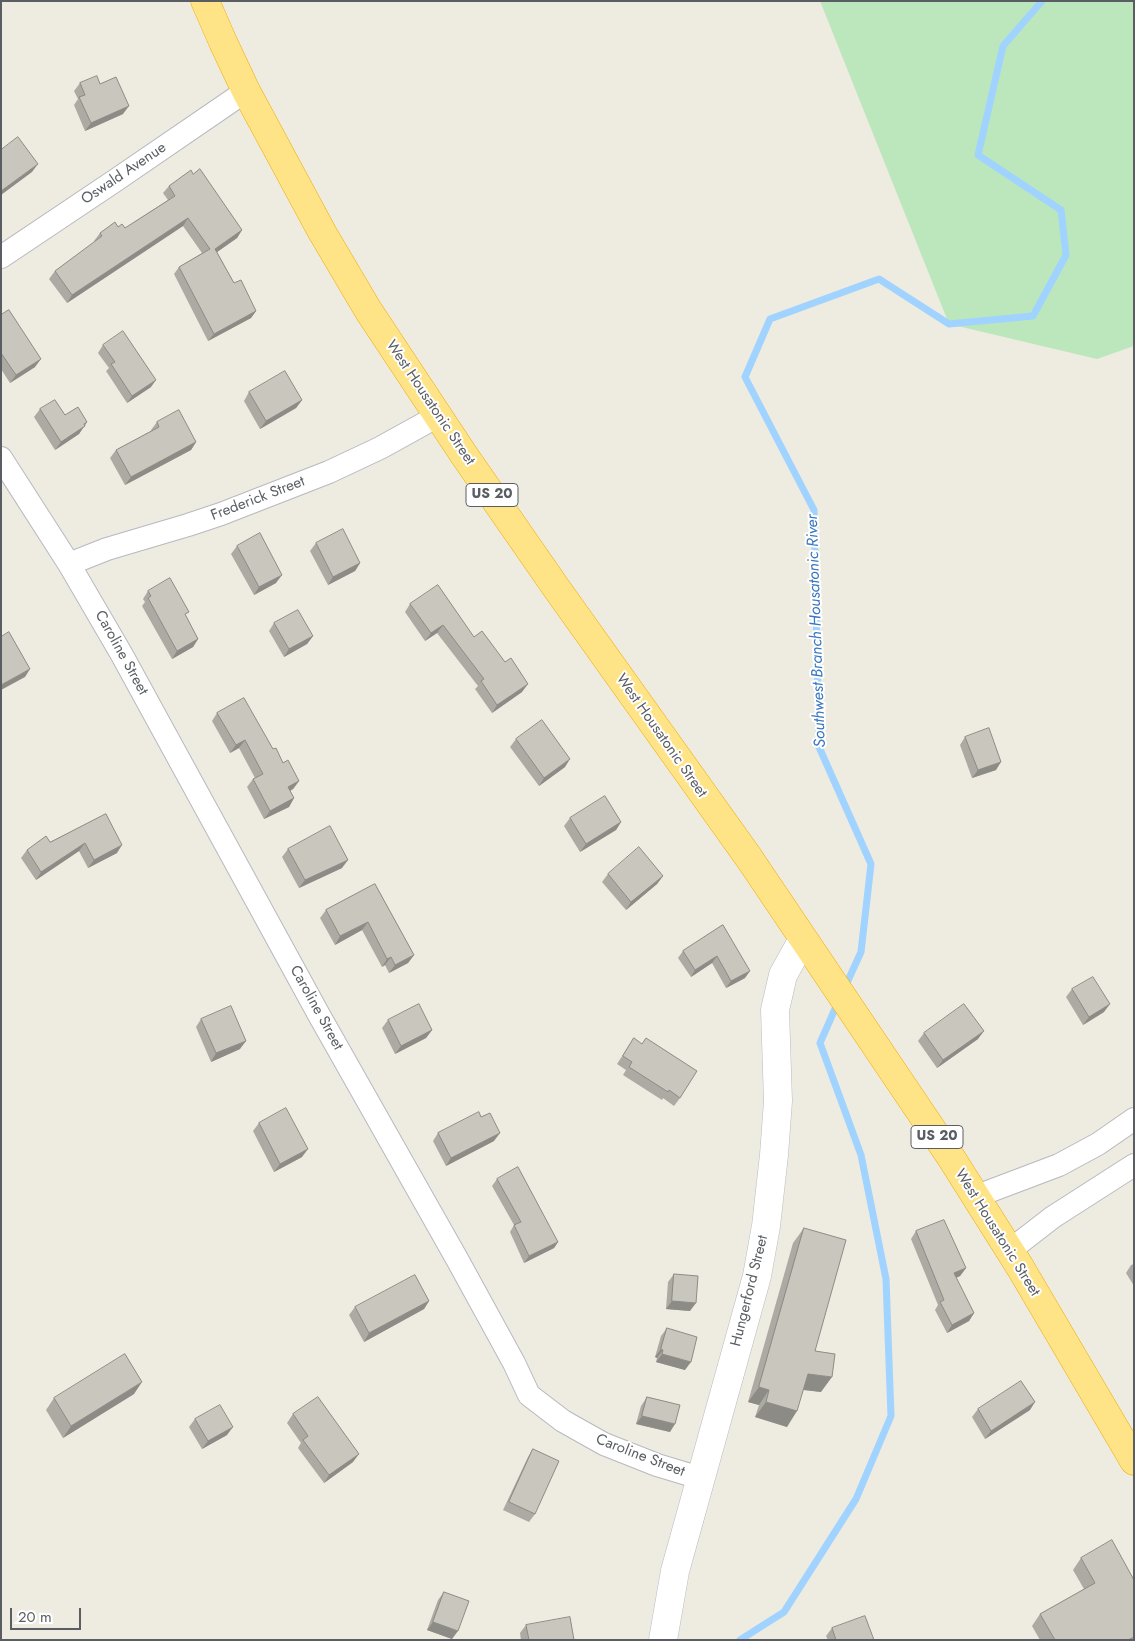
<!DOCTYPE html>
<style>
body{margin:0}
#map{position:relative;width:1135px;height:1641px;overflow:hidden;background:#eeebe1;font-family:Jost,sans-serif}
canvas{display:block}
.frame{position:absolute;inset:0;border:2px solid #5a5e63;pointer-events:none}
.scale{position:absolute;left:10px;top:1608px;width:71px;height:22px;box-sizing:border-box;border:2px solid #5a5e63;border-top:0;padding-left:6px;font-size:15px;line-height:18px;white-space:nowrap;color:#5a5e63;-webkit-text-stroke:4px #fff;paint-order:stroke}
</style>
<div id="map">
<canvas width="1135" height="1641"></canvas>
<div class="frame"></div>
<div class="scale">20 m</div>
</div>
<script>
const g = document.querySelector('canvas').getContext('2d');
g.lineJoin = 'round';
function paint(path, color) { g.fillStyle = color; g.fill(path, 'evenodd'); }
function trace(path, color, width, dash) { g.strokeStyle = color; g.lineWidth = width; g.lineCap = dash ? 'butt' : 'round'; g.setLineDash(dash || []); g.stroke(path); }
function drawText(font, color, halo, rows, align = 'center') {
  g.font = font + ' Jost,sans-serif'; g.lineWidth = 4; g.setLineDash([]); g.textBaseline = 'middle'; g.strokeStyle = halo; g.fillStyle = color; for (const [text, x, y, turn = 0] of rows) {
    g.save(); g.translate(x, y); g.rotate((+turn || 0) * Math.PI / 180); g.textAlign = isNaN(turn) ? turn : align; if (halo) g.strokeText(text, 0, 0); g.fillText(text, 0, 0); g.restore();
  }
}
paint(new Path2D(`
 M820,1h314v345l-37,13 -148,-35z`), '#bce7bd');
trace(new Path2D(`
 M845,987l16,-35 10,-88 -52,-117 -5,-237 -69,-133 25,-58 109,-40 70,45 84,-8 33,-61 -5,-45 -83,-55 25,-109 39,-45
 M740,1640l44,-28 72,-113 35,-83 -5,-137 -25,-124 -41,-112 18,-41`), '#a0d3ff', 7);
const street = new Path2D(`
 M1,257l115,-77 130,-89
 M1,458l68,106 53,91 197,360 138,244 57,104 15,32 34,26 41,23 53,21 43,13
 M69,564l38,-15 81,-24 33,-11 108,-42 51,-24 58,-32
 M977,1196l82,-31 39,-21 36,-25
 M1009,1251l44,-34 81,-52`);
const secondary = new Path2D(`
 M663,1640l12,-69 82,-295 9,-50 8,-71 4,-54 -3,-91 8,-35 20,-36`);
const highway = new Path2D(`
 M205,1l18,41 23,49 76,141 46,78 96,145 93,134 192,269 203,301 68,108 114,194`);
trace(street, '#b7b9bf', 24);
trace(secondary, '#b7bbc1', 29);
trace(highway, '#efab00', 29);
trace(street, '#fff', 22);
trace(secondary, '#fff', 28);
trace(highway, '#ffe487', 28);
paint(new Path2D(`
 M80,83l20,1 23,30 -38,17 -11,-26 4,-6 -4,-8z
 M193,174l49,56 -5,8 -20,14 17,31 22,28 -5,7 -43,23 -34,-67 5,-7 23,-14 -19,-27 -116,77 -18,-24 6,-8 40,-29 -1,-1 6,-8 18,-6 7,1 43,-28 -5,-7 6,-7z
 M1,315l34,52 -25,16 -9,-14z
 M103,345l48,42 -24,16 -21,-32 3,-3 -11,-15z
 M249,392l53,8 -6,8 -36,21 -16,-28z
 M40,409l25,6 22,7 -8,12 -24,16 -21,-33z
 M157,422l39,20 -5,8 -66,35 -15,-27 6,-8 35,-19v-1z
 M316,543l44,20 -5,8 -27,14 -18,-34z
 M237,546l39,37 -22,12 -23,-41z
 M148,591l38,25 12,23 -5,8 -21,12 -30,-53 3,-4 -2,-3z
 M410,604l64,33 48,55 -30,21 -17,-24 3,-3 -41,-53 -12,8 -20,-29z
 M274,623l39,13 -6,8 -23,13 -15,-26z
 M217,713l56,36 10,14 16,18 -6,8 -3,2 4,7 -5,9 -25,12 -17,-32 6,-8 2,-1 -16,-30 -9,5 -18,-32z
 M965,737l31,33 -24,8 -12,-33z
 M516,739l49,28 -26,19 -29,-39z
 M106,814l11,39 -29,15 -9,-17 -43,29 -15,-22 6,-8 23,-8z
 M570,818l51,4 -5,8 -36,22 -16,-26z
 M288,849l54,19 -43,20 -17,-31z
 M608,874l55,2 -6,8 -31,26 -24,-28z
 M375,884l39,71 -6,8 -19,10 -4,-8 -3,2 -20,-37 -27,15 -15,-27 6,-8z
 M723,925l22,53 -19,10 -14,-25 -21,14 -13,-19 5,-7z
 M1072,989l32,23 -21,13 -17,-28z
 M201,1019l39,30 -29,13 -15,-35z
 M388,1020l44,10 -6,8 -31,16 -13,-26z
 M924,1033l54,6 -41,29 -19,-27z
 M634,1038l46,60 -6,8 -11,-8 -1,2 -39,-25 3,-5 -9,-6z
 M481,1117l13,24 -48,25 -13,-25 5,-8z
 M259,1123l43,34 -28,15 -21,-41z
 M497,1179l61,63 -4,6 -30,15 -14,-31 4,-7 -22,-39z
 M804,1228l11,123 6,41 -18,-2 -16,37 -32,-10 4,-12 -11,-3 45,-159z
 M916,1231l50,37 -6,8 -4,2 18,35 -5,8 -22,12 -12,-23 3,-5 -27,-66z
 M1134,1264v22l-8,-13 5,-8z
 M674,1274l16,37 -24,-2 2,-27z
 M429,1301l-5,8 -60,33 -15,-27 6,-8z
 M667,1328l18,42 -29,-8 1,-4 -2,-1 6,-21z
 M134,1394l-71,44 -17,-28 8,-12z
 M647,1397l23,35 -34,-8 5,-18z
 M978,1409l52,1 -45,29 -13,-22z
 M293,1414l60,48 -29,21 -26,-35 3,-5 -14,-20z
 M195,1419l32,16 -25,14 -13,-22z
 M533,1449l2,65 -6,8 -26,-12 25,-53z
 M1081,1558l53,82h-94l-8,-14 8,-12 44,-25 -11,-19z
 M444,1592l8,47 -25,-9 11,-30z
 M526,1625l48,15h-53l-1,-7z
 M832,1628l42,12h-46l-2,-4z`), '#adaaa3');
paint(new Path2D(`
 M129,106l-6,8 -38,17 6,-8z
 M38,164l-6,8 -31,23v-4z
 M188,218l-5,8 -116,77 5,-8z
 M242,230l-5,8 -27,19 5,-8z
 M256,311l-5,7 -43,23 6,-7z
 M41,359l-6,8 -25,16 6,-8z
 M156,380l-5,7 -24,16 5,-7z
 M302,400l-6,8 -36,21 6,-8z
 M87,422l-8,12 -24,16 6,-8z
 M196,442l-5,8 -66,35 6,-8z
 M360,563l-5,8 -27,14 5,-8z
 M282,575l-6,8 -22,12 5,-8z
 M443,625l-6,8 -12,8 6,-8z
 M313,636l-6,8 -23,13 5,-8z
 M198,639l-5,8 -21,12 5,-8z
 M30,669l-5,8 -24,13v-5z
 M528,684l-6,8 -30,21 5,-8z
 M245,740l-6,8 -9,5 6,-8z
 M570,759l-5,8 -26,19 5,-8z
 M1001,762l-5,8 -24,8 6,-8z
 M299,781l-6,8 -10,6 5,-8z
 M294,798l-5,9 -25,12 6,-8z
 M621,822l-5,8 -36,22 6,-8z
 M85,843l-6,8 -43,29 5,-8z
 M122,845l-5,8 -29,15 6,-8z
 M348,860l-6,8 -43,20 6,-8z
 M663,876l-6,8 -31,26 5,-8z
 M368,922l-6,8 -27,15 5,-9z
 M414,955l-6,8 -19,10 6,-8z
 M717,956l-5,7 -21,14 4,-7z
 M391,957l-6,8 -3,2 5,-8z
 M750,971l-5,7 -19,10 5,-7z
 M1110,1004l-6,8 -21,13 6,-8z
 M432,1030l-6,8 -31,16 6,-8z
 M984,1031l-6,8 -41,29 6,-8z
 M246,1041l-6,8 -29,13 5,-9z
 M500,1133l-6,8 -48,25 5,-8z
 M308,1149l-6,8 -28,15 6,-8z
 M558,1242l-4,6 -30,15 5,-7z
 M966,1268l-6,8 -12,5 6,-8z
 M429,1301l-5,8 -60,33 5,-9z
 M672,1301l24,2 -6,8 -24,-2z
 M974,1313l-5,8 -22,12 5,-8z
 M661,1349l2,1 -6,8 -2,-1z
 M662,1354l29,8 -6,8 -29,-8z
 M808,1374l24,3 -11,15 -24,-3z
 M142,1382l-8,12 -71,44 8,-12z
 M759,1387l10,3 -10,15 -11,-3z
 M766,1402l31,9 -10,16 -32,-10z
 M1035,1402l-5,8 -45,29 6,-8z
 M642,1416l33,8 -5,8 -34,-8z
 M233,1427l-6,8 -25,14 6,-8z
 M359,1454l-6,8 -29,21 5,-8z
 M433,1622l25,9 -6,8 -25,-9z`), '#8d8b85');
const building = new Path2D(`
 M97,76l3,8 16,-7 13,29 -38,17 -12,-26 6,-2 -5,-12z
 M18,137l20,27 -37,27v-41z
 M200,169l42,61 -27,19 19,34 7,-3 15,31 -42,23 -35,-67 31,-18 -22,-31 -116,77 -17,-24 47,-35 -2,-3 15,-11 3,5 4,-3 3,4 50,-32 -6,-10 22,-16 2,4z
 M9,310l32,49 -25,16 -15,-22v-38z
 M123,331l33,49 -24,16 -21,-32 4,-2 -12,-17z
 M285,371l17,29 -36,21 -17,-29z
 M55,400l10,15 13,-8 9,15 -3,2 1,2 -24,16 -21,-33z
 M179,410l17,32 -65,35 -15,-27 43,-23 -2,-5z
 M343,529l17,34 -27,14 -17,-34z
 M260,533l22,42 -23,12 -22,-41z
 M170,578l19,34 -4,2 13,25 -21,12 -29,-53 3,-2 -3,-5z
 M438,585l36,52 8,-6 23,31 6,-4 17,26 -31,21 -16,-24 3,-2 -41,-54 -12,8 -21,-29z
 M298,610l15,26 -24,13 -15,-26z
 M9,632l21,37 -29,16v-48z
 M244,698l29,51 3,-1 7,15 5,-3 11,21 -11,6 6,11 -24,13 -17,-32 10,-5 -18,-34 -9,5 -19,-32z
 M542,720l28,39 -26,19 -28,-39z
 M989,728l12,34 -23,8 -13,-33z
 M605,796l16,26 -35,22 -16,-26z
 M106,814l16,31 -28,15 -9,-17 -44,29 -14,-22 19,-14 4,6z
 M330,826l18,34 -43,20 -17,-31z
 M639,847l24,29 -32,26 -23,-28z
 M375,884l39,71 -19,10 -4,-8 -4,2 -19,-37 -28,14 -14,-26z
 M723,925l27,46 -19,10 -14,-25 -22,14 -12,-19z
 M1093,977l17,27 -21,13 -17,-28z
 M419,1004l13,26 -31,16 -13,-26z
 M964,1004l20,27 -41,29 -19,-27z
 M231,1006l15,35 -30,12 -15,-34z
 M634,1038l8,6 4,-6 51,33 -17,27 -11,-8 -1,2 -39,-25 3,-5 -9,-6z
 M286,1108l22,41 -28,15 -21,-41z
 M479,1112l2,5 9,-4 10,20 -49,25 -13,-25z
 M518,1167l40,75 -29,14 -15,-31 7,-3 -24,-43z
 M944,1220l22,48 -12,5 20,40 -22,12 -12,-23 4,-2 -28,-69z
 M804,1228l42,12 -31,111 20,3 -3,23 -24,-3 -11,37 -31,-9 3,-12 -10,-3z
 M674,1274l24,2 -2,27 -24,-2z
 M415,1275l14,26 -60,32 -14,-26z
 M667,1328l30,9 -6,25 -29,-8 1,-4 -2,-1z
 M125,1354l17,28 -71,44 -17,-28z
 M1021,1381l14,21 -44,29 -13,-22z
 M318,1397l41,57 -30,21 -26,-35 5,-4 -15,-22z
 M647,1397l33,8 -5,19 -33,-8z
 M220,1405l13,22 -25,14 -13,-22z
 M533,1449l26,12 -24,53 -26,-12z
 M1112,1540l22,40v57l-6,3h-73l-15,-26 55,-31 -14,-25z
 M444,1592l25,9 -11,30 -25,-9z
 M865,1616l9,24h-38l-4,-12z
 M570,1617l4,23h-45l-3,-15z`);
paint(building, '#c9c6be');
trace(building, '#8d8b85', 1);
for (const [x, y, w] of [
 [492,495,52],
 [937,1137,52]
]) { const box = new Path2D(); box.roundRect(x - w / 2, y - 11.5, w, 23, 4); g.fillStyle = '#fff'; g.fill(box); trace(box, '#5a5e63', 1); }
drawText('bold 14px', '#5a5e63', null, [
 ["US 20",492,495],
 ["US 20",937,1137]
]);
drawText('15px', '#5a5e63', '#fff', [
 ["Oswald Avenue",124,174,-34],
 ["West Housatonic Street",430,403,56],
 ["Frederick Street",258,499,-21],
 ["Caroline Street",121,653,61],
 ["West Housatonic Street",661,736,55],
 ["Caroline Street",316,1008,61],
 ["West Housatonic Street",997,1233,58],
 ["Hungerford Street",750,1291,-76],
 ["Caroline Street",640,1456,21]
]);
drawText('italic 16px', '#3977c0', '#fff', [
 ["Southwest Branch Housatonic River",817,631,-92]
]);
</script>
